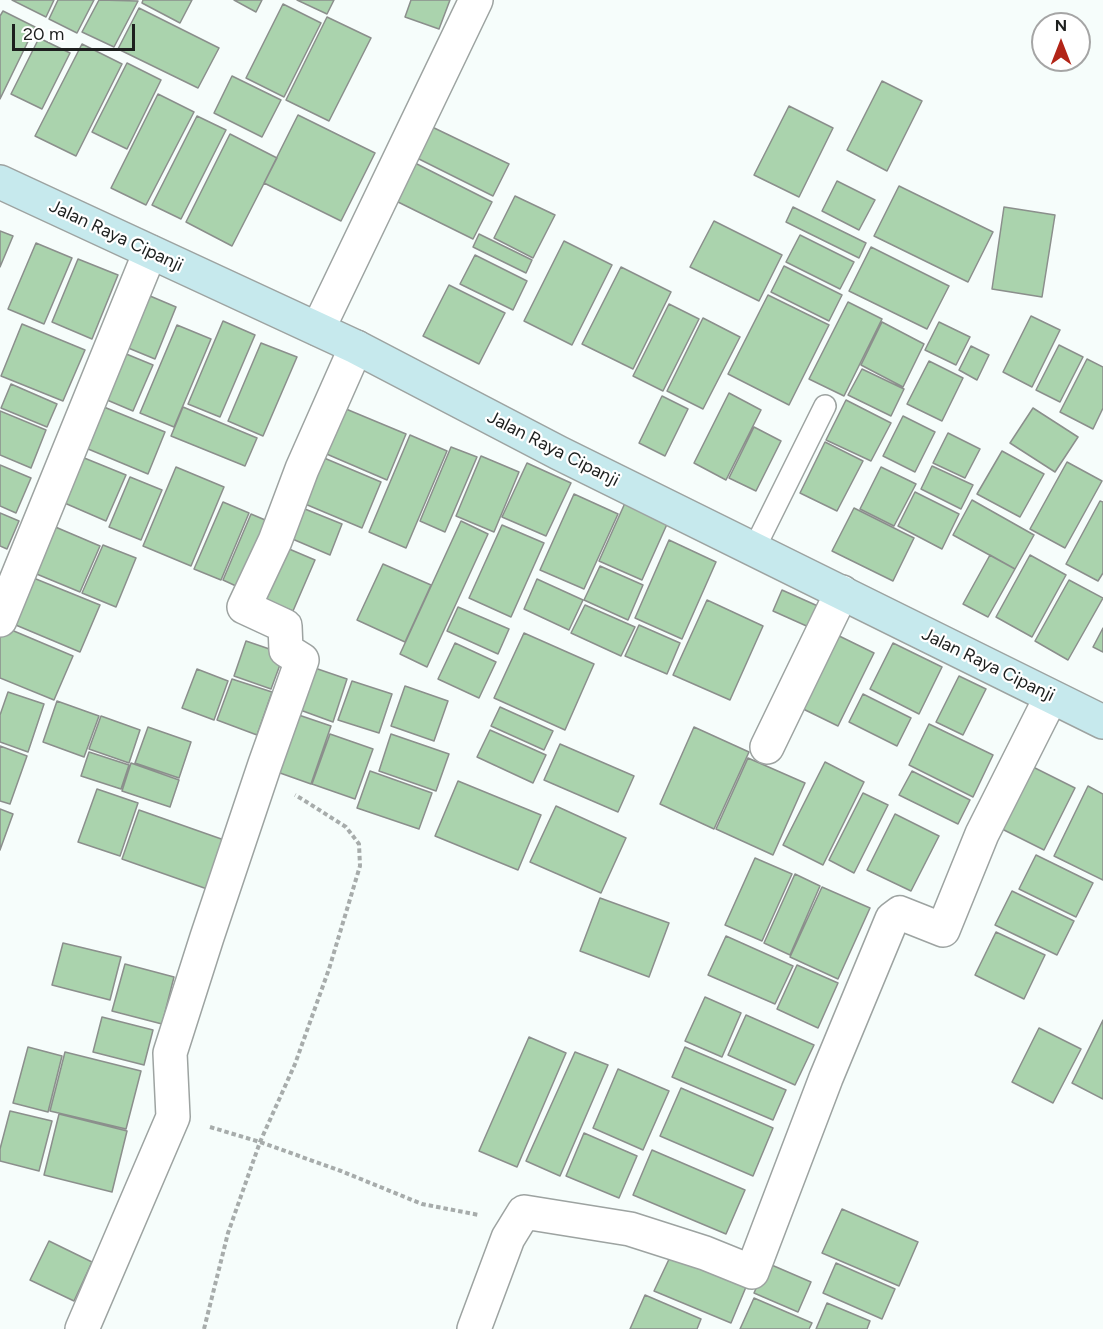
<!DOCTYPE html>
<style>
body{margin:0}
#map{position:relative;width:1103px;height:1329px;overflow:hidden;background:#f6fdfb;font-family:Figtree,sans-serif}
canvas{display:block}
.north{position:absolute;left:1031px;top:12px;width:60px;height:60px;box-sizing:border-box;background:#fff;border:2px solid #a5a5a5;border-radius:50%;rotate:0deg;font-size:16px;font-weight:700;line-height:24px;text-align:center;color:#1d1f1e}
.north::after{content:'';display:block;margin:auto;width:21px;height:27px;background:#b22417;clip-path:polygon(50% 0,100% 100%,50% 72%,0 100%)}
.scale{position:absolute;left:12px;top:24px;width:123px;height:27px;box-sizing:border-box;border:3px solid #1d1f1e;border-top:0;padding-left:8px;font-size:18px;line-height:21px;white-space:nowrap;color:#1d1f1e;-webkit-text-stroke:4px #fff;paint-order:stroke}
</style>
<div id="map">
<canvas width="1103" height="1329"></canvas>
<div class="north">N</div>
<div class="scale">20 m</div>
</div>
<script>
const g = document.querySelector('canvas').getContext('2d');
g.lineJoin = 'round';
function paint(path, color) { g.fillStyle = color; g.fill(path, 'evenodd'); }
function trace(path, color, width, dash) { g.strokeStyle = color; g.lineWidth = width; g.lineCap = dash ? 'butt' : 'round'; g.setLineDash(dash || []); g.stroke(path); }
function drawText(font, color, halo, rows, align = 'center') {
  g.font = font + ' Figtree,sans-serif'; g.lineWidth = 4.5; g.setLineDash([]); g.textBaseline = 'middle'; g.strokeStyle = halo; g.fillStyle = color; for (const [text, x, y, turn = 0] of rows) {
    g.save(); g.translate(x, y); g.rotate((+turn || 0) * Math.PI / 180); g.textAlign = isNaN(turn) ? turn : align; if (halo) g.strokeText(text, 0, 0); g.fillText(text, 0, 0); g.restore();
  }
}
const building = new Path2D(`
 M12,0h42l-8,17z
 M58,0h36l-17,33 -28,-14z
 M99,0l39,1 -24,46 -32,-15z
 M143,0h49l-12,23 -38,-20z
 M234,0h28l-6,12z
 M297,0h37l-7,14z
 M411,0h39l-11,29 -34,-12z
 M283,4l38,19 -37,74 -38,-19z
 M139,8l80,40 -21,40 -80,-39z
 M3,11l32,16 -35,72v-83z
 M327,17l44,21 -42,83 -43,-21z
 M39,38l31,15 -28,56 -31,-15z
 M82,44l40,20 -46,92 -41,-20z
 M127,63l34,17 -34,69 -35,-17z
 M232,76l49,24 -19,37 -48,-24z
 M882,81l40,20 -35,70 -40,-21z
 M158,94l36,18 -48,93 -35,-17z
 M789,106l44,22 -34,69 -45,-22z
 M298,115l77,38 -34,68 -77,-38z
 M197,116l29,14 -45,89 -29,-14z
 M428,125l81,39 -16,32 -80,-40z
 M230,134l47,24 -45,88 -46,-24z
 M413,162l79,40 -19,37 -79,-39z
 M837,181l38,19 -16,30 -37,-19z
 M899,186l94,46 -25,50 -94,-46z
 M515,196l40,19 -22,43 -39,-20z
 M793,207l73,36 -7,15 -73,-36z
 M1004,207l51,8 -13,82 -50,-8z
 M714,221l68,34 -23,46 -69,-34z
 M0,231l13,5 -13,31z
 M479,234l53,26 -6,13 -53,-26z
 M800,235l54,27 -14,27 -54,-27z
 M564,241l48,24 -40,80 -48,-24z
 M36,243l36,15 -28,66 -36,-15z
 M871,247l78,39 -22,43 -78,-38z
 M475,255l52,26 -14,29 -53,-26z
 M78,259l40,16 -26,64 -40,-17z
 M784,266l58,29 -13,26 -58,-29z
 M621,267l50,25 -38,77 -51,-25z
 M449,285l56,28 -26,51 -56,-28z
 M143,293l33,14 -21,52 -34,-14z
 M768,295l61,30 -40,80 -61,-31z
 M848,302l34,17 -38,77 -35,-17z
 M669,304l30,15 -36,72 -30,-15z
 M1031,316l29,14 -28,57 -29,-15z
 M703,318l37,19 -37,72 -36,-18z
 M223,321l32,14 -35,82 -32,-13z
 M882,322l42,22 -21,43 -42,-22z
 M939,322l31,15 -14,28 -31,-15z
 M22,324l63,26 -22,51 -62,-25z
 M177,325l34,14 -37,88 -34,-14z
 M261,343l36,14 -34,79 -35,-15z
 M1059,345l24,12 -23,45 -24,-12z
 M971,346l18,9 -12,25 -18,-10z
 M119,351l34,14 -20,46 -33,-14z
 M1087,359l16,8v41l-10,21 -33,-17z
 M929,361l34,17 -21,43 -35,-17z
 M862,369l42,20 -13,27 -43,-21z
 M11,384l46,20 -10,23 -46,-19z
 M729,393l32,17 -35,70 -32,-17z
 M662,396l26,13 -23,47 -26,-13z
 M846,400l45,23 -20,38 -45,-21z
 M334,404l72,30 -19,46 -72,-31z
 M99,405l66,27 -17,42 -67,-28z
 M183,407l74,31 -12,28 -74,-30z
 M1033,408l45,29 -23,35 -45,-29z
 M0,411l46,19 -15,38 -31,-13z
 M903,416l32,16 -20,40 -32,-16z
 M754,427l27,14 -25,50 -27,-13z
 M948,433l32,16 -15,29 -32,-15z
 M410,435l37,16 -41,97 -37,-16z
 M825,442l38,19 -26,50 -37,-18z
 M451,447l26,10 -32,75 -25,-11z
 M1002,451l42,23 -24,43 -43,-23z
 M72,453l54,22 -20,46 -53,-23z
 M317,455l64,27 -19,46 -64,-27z
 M481,456l38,16 -25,60 -38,-16z
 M1067,462l35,19 -37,67 -35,-19z
 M527,463l44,20 -25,53 -44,-19z
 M0,465l31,13 -15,35 -16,-7z
 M932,466l41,19 -12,24 -40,-20z
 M176,467l48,20 -33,79 -48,-20z
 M881,467l35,17 -22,42 -34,-17z
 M130,477l32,13 -21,50 -32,-13z
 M915,492l44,22 -17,35 -44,-23z
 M574,494l44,20 -34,75 -44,-19z
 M972,500l62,35 -19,34 -62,-34z
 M1100,501l3,1v71l-5,8 -32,-17z
 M223,502l26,11 -28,67 -27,-11z
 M625,503l43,19 -26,58 -43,-19z
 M295,505l47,19 -12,31 -47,-20z
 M854,508l60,30 -21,43 -61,-30z
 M0,513l19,8 -12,28 -7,-3z
 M251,514l26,11 -28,67 -26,-12z
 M461,521l27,13 -61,133 -27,-13z
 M46,523l54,23 -20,46 -53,-22z
 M502,525l42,18 -33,74 -42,-19z
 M669,540l47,22 -34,77 -47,-21z
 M275,543l40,17 -22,51 -40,-16z
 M103,545l33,13 -20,49 -34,-14z
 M990,555l25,14 -27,48 -25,-13z
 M1030,555l36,20 -34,62 -36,-20z
 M383,564l48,21 -26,57 -48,-22z
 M600,566l43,19 -15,35 -44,-20z
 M31,577l69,28 -20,47 -69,-29z
 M537,579l46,21 -14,30 -45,-21z
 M1069,580l34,18 -35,62 -33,-19z
 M782,590l38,17 -9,21 -38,-17z
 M707,600l56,26 -33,74 -57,-25z
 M585,605l50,22 -14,29 -50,-23z
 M458,607l51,22 -11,25 -51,-23z
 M639,625l41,18 -13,31 -42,-18z
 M2,626l71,30 -19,44 -54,-22v-47z
 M1103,628v24l-10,-5z
 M831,632l43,21 -36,73 -43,-21z
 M524,633l70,31 -29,66 -71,-32z
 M246,641l38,13 -13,35 -37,-13z
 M455,643l41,19 -17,36 -41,-19z
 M893,643l49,24 -23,47 -49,-25z
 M306,665l41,14 -14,43 -41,-15z
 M197,669l31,12 -14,39 -32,-12z
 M959,676l27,13 -23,46 -27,-13z
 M232,679l40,13 -15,43 -40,-15z
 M352,681l40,13 -13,39 -41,-13z
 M405,686l43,15 -14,40 -43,-15z
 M8,692l36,12 -16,48 -28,-10v-27z
 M863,694l48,24 -14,28 -48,-24z
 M57,701l42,15 -15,41 -41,-15z
 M500,707l53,24 -9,19 -53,-24z
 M287,711l44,15 -20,58 -45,-16z
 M101,716l39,14 -11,33 -40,-14z
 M929,724l64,31 -20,42 -64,-32z
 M148,727l43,15 -12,36 -44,-15z
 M694,727l55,25 -35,77 -54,-25z
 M490,730l56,25 -13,28 -56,-26z
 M330,734l43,15 -18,50 -43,-15z
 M391,734l58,20 -13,37 -57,-20z
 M560,744l74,32 -16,36 -74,-32z
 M0,746l27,10 -17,48 -10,-3z
 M89,752l40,13 -8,24 -40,-13z
 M748,758l57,25 -32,72 -57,-26z
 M825,762l39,20 -41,83 -40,-20z
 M131,763l48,17 -9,27 -48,-16z
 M1027,764l48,24 -31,62 -48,-24z
 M370,771l62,22 -13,36 -62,-21z
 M912,771l58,29 -12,24 -59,-29z
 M458,781l83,34 -23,55 -83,-34z
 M1088,786l15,8v86l-49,-24z
 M97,789l41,14 -18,53 -42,-14z
 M863,793l25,12 -34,68 -25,-13z
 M556,806l70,32 -25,55 -71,-31z
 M0,809l13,5 -13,36z
 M139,810l88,31 -17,49 -88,-31z
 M895,814l44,22 -28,55 -44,-21z
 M1036,855l57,28 -17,34 -57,-28z
 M755,858l37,16 -30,67 -37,-16z
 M795,874l25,12 -30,69 -26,-12z
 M822,887l48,21 -32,71 -48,-22z
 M1012,891l62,30 -17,34 -62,-30z
 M600,898l69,25 -20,54 -69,-26z
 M996,932l49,23 -21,44 -49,-24z
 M726,936l67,30 -18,38 -67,-29z
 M63,943l58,14 -11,43 -58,-15z
 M125,964l49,13 -12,47 -50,-13z
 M797,965l41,18 -20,45 -41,-19z
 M705,997l36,16 -19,44 -37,-16z
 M746,1015l68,30 -19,40 -67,-30z
 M102,1017l51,13 -9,35 -51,-13z
 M1103,1020v79l-31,-16z
 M1039,1028l42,21 -28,54 -41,-21z
 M529,1037l37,16 -49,114 -38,-16z
 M28,1047l34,9 -14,56 -35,-9z
 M685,1047l101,43 -13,30 -101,-43z
 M65,1052l76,19 -15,58 -76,-18z
 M575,1052l33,13 -48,111 -34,-15z
 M618,1069l51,22 -26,59 -50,-22z
 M681,1088l92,40 -20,48 -93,-40z
 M10,1111l42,10 -13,50 -39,-10v-12z
 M59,1114l68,17 -15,61 -68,-17z
 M584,1133l53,23 -18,42 -53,-22z
 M652,1150l93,40 -19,44 -93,-39z
 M842,1209l76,33 -19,44 -77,-33z
 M49,1241l43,21 -18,39 -44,-21z
 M671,1255l75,32 -15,36 -77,-32z
 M767,1263l44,19 -13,30 -44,-19z
 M836,1263l59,26 -13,30 -59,-26z
 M645,1295l56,24 -4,10h-67z
 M754,1298l58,25 -3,6h-69z
 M827,1303l43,18 -3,8h-51z`);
paint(building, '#aad3ad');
trace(building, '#8b8f8c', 1.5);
const lane = new Path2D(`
 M754,549l71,-143`);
const street = new Path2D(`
 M318,329l158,-329
 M0,620l150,-368
 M767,747l75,-155
 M82,1329l91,-212 -3,-64 37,-116 58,-173 37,-104 -16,-10 -1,-24 -41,-19 31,-66 27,-72 54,-122
 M474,1329l34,-91 16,-26 106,17 75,24 47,19 74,-194 66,-159 8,-6 43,17 39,-96 69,-137`);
const secondary = new Path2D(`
 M0,182l356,165 203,106 544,269`);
trace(lane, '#9da3a1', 24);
trace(street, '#9da3a1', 36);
trace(secondary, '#9da3a1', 36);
trace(new Path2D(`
 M210,1127l50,15 81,29 81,33 57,11
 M204,1329l24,-96 32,-91 35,-78 34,-95 31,-103 -1,-22 -13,-17 -44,-28 -7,-4`), '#a7acab', 4, [4.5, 3]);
trace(lane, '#fff', 21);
trace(street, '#fff', 33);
trace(secondary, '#c6e9ed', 33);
drawText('18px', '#1d1f1e', '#fff', [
 ["Jalan Raya Cipanji",116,236,25],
 ["Jalan Raya Cipanji",553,449,27],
 ["Jalan Raya Cipanji",988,665,26]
]);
</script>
